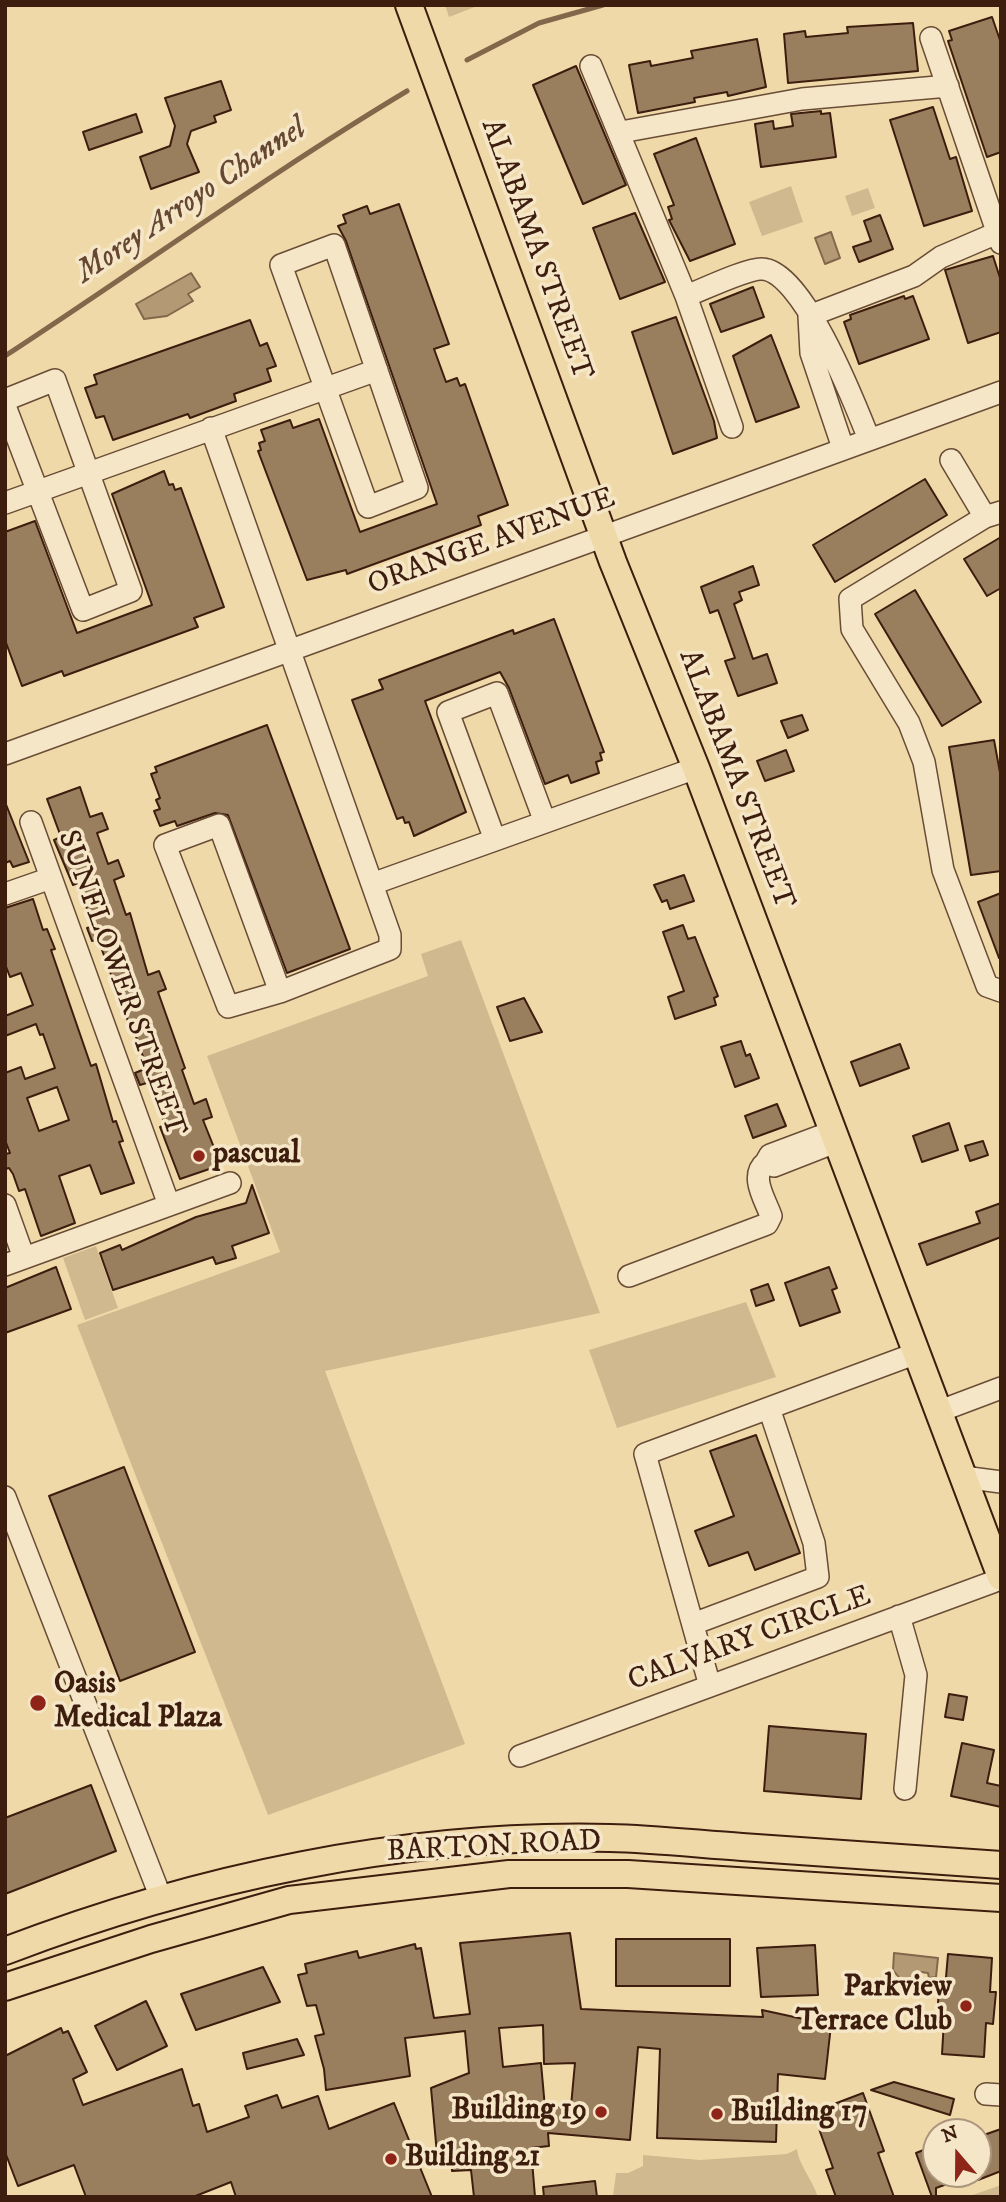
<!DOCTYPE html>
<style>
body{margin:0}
#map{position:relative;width:1006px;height:2202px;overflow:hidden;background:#f0d9a9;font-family:"IM FELL DW Pica",serif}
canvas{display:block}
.frame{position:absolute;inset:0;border:7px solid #3c1d0e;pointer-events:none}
.north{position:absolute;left:922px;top:2118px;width:70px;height:70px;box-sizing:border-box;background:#f5e6c7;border:2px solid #ab967d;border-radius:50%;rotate:340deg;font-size:19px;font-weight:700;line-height:28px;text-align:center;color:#3c1d0e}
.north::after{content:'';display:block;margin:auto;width:24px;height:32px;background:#8f2418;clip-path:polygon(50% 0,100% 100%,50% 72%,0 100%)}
</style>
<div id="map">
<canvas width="1006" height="2202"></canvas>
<div class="frame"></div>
<div class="north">N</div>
</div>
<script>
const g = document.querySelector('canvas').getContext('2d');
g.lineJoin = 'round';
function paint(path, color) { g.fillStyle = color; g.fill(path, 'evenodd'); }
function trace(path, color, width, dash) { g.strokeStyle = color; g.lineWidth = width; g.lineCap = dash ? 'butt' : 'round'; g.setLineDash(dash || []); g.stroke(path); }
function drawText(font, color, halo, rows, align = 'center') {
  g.font = font + ' "IM FELL DW Pica",serif'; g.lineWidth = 7; g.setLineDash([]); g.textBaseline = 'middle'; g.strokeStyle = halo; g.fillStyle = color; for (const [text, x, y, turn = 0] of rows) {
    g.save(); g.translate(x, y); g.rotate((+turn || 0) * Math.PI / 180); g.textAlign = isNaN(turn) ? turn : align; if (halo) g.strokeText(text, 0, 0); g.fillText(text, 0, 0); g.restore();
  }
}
paint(new Path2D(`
 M445,5h35l-31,12z
 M791,186l12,36 -41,14 -13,-34z
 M868,188l7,20 -23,8 -7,-20z
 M461,940l139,373 -275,58 140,373 -197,71 -191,-490 203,-73 -73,-196 221,-80 -7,-22z
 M96,1246l22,62 -33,12 -22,-62z
 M746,1302l30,75 -159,51 -28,-78z
 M797,2149c1,14 16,32 21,48h-205l3,-24h12l15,-7v-11l57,5 87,-6z
 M1001,2185v12h-34z`), '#d1b98f');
const water = new Path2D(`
 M831,232l9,26 -15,6 -10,-26z
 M191,273l9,14 -12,7 5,7 -26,15 -23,3 -8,-15z
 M894,1953l44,5 -2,19 -7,1 -1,-5 -7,-1 -1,7 -12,10 -15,-19z`);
paint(water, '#b39974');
trace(water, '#83674b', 2);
trace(new Path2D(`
 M467,60l72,-37 64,-18
 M5,356c135,-88 265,-183 402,-265`), '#83674b', 5);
const building = new Path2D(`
 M992,17l9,26v109l-14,5 -39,-116 4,-1 -3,-9z
 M913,23l5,48 -130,12 -4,-49 21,-3 1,6 42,-4 -1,-6z
 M757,39l9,48 -38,9 -1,-4 -33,6 1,4 -57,11 -9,-48 21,-4 1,5 42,-8 -2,-7z
 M576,66l50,119 -43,19 -50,-119z
 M221,81l10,29 -17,6 2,6 -25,9 -4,13 12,28 -48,17 -11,-32 30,-11 5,-20 -10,-28z
 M933,107l17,52 6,-2 16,54 -48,15 -34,-106z
 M821,111v3l9,-1 6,44 -75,10 -6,-43 18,-3 1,8 19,-3 -2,-12z
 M136,114l6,18 -53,18 -6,-18z
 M696,138l39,106 -45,17 -21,-41 3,-1 -4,-12 6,-2 -20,-51z
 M399,204l50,140 -15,5 12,33 11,-4 3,8 5,-2 43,121 -30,11 3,9 -134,49 -1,-4 -39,10 -49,-129 3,-1 -2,-7 6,-2 -4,-11 29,-10 3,8 26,-9 41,113 77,-28 -91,-263 -8,-15 8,-3 -3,-8 24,-9 3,8z
 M635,213l30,69 -45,17 -27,-71z
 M880,215l13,34 -34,13 -6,-15 18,-6 -7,-20z
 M993,256l8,25v51l-33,11 -23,-73z
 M753,287l11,30 -43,15 -11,-28z
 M904,296l1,3 8,-3 16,43 -70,25 -15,-42 7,-3 -1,-4z
 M676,317l38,104 3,17 -44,16 -41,-122z
 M250,320l10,26 7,-3 9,23 -9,3 4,12 -37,13 2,7 -46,17 -2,-4 -75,26 -9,-24 -8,2 -11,-30 12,-4 -3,-9z
 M771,335l28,72 -43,15 -23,-66z
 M164,471l5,14 4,-1 2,6 6,-2 43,119 -30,11 4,9 -134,49 -2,-5 -40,15 -17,-46v-108l30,-11 42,112 75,-28 -40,-111z
 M925,479l22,36 -112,67 -22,-37z
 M1001,537v51l-14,8 -23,-37z
 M753,566l6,19 -20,7 3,8 -8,4 19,55 14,-5 10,29 -39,13 -13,-35 10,-3 -17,-48 -8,3 -9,-26z
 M915,590l66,112 -39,24 -67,-112z
 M554,619l50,133 -4,1 2,7 -6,2 3,11 -28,10 -3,-8 -23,9 -36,-96 -9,-16 -75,29 41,111 -52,24 -5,-14 -4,1 -2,-6 -6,2 -45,-119 31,-11 -4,-9 134,-50 1,4z
 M802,715l6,15 -20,8 -7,-17z
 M267,725l83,224 -63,24 -59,-158 -13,-2 -38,13 -2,-5 -15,5 -6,-15 6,-2 -4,-9 4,-2 -9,-24 6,-2 -2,-5z
 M994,740l7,38v93l-30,4 -22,-128z
 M786,750l8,21 -29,10 -8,-20z
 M80,787l10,30 12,-4 6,16 -11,4 11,31 10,-4 6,16 -10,4 12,35 4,-2 18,62 11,-4 7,18 -8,3 27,76 -3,2 12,34 12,-5 6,18 -9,3 18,45 -41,14 -20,-52 5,-2 -15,-43 -10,3 -5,-12 12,-5 -12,-34 -2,1 -35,-96 -6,2 -5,-13 6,-2 -15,-43 -5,2 -19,-45 7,-3 -14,-38z
 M5,802l24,60 -16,5 -3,-6 -5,2z
 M684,875l10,26 -24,8 -3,-9 -5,2 -8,-17z
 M1001,893v64l-2,1 -21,-56z
 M33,899l10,31 4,-1 8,20 -4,1 40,116 5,-2 17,58 3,-1 7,20 -4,1 15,41 -33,11 -11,-29 -31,11 16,47 -34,13 -16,-47 -6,2 -6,-17 -4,-6 -4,1v-15l5,-1 -5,-13v-67l16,-6 4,12 30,-11 -12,-34 -3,1 -4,-11 -31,12v-20l28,-11 -12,-32 -11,4 -5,-13v-56zM57,1087l12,33 -30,11 -12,-33z
 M683,925l5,14 7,-2 23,59 -4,2 2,7 -41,14 -7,-22 16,-6 -21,-59z
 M524,998l18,34 -32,9 -13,-34z
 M741,1041l5,15 4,-2 9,24 -24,9 -14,-40z
 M900,1044l9,24 -49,18 -9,-24z
 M777,1104l9,22 -33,12 -8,-22z
 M949,1123l9,27 -36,12 -9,-26z
 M983,1141l5,14 -18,6 -5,-15z
 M252,1185l17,48 -37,13 4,12 -20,6 -3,-7 -100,33 -13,-37 20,-8 2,5 74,-33 50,-14z
 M1001,1203v34l-74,28 -8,-21 61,-21 -4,-11z
 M56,1267l15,42 -66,24v-45z
 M829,1267l8,21 -5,2 8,22 -40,14 -15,-43z
 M768,1284l6,16 -18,6 -5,-16z
 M756,1435l44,118 -45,17 -7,-18 -39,14 -14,-35 39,-15 -24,-65z
 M124,1467l71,185 -75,29 -71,-185z
 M949,1694l18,3 -4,23 -18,-3z
 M769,1726l97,8 -5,65 -97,-8z
 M962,1743l32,7 -7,33 14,3v21l-50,-11z
 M91,1785l25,66 -111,43v-76z
 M570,1933l11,76 182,8 -1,-7 69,15 -6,54 -47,-5 -2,68 -119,-4 3,-89 -22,-2 -8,93 -82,-7 1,13 -18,2 4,49h-61l-3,-27 -19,1 -1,-19 -14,2 -6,-66 38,-15 -4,-42 -60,7 5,38 -84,14 -2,-21 -9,-33 9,-2 -8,-29 -9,1 -9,-31 9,-2 -2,-9 52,-13 2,7 56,-14 1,5 5,-1 13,70 36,-4 -10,-71zM543,2025l1,39 31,-1 -4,43 -26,2 -4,-45 -38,4 -4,-39z
 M616,1939h114v47h-114z
 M815,1945l3,50 -57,2 -4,-49z
 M948,1954l44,4 -2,34h6l-3,32 -7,-1 -2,34 -42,-3 2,-34 -7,-1 2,-31 6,1z
 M263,1967l17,35 -84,28 -15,-36z
 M146,2001l21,45 -50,24 -22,-44z
 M61,2028l2,5 5,-2 19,41 -14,7 10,26 99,-36 11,37 6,-2 8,28 42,-15 -4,-11 32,-11 5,13 36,-12 11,33 65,-26 38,94h-196l-5,-15 -38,15h-107l-12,-32 -56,21 -13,-34v-96z
 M297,2039l7,16 -57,14 -4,-16z
 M894,2082l60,17 -4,16 -79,-25z
 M863,2093l21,58 -6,2 16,44h-58l-10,-27 7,-2 -20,-56z
 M1001,2129v42l-23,9v-43z
 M936,2145v29l33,2 -33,12v9h-4l-16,-44z
 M595,2181l2,16h-53l-1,-10z`);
paint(building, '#9a7f5f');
trace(building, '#3c1d0e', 2);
const minor = new Path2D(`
 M931,38l70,205
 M591,66l95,230 46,131
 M621,132l181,-33 146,-13
 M334,245l83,243 -49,19 -87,-242z
 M686,296c16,-6 62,-28 76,-27 41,1 93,135 107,170
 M809,316l105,-40 27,-19 56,-24
 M809,316l2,37 32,95
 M5,400l50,-20 76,211 -48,19 -78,-204
 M211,428l179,507v14l-110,43 -52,15 -63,-162 54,-20 61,167
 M951,460l34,57
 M5,503l372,-133
 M1001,512l-16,5 -135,82 2,30 57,94 15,39 19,108 44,116 14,5
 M5,754l996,-362
 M31,822l138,383
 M495,840l-47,-128 49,-19 48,129
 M372,884l324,-116
 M5,894l46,-16
 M834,1131l-64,24 -4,7 8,4 64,-25
 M5,1205l19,53
 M5,1265l225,-82
 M629,1276l138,-52 4,-8c-6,-17 -22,-40 -5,-54
 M940,1411l61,-23
 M963,1477l38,5
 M5,1497l156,401
 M899,1616l17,59 -11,114
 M693,1624l125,-47 -4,-34 -45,-135
 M710,1686l-65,-232 272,-101
 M520,1756l481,-177
 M986,2094l15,1`);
const major = new Path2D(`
 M409,5l204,557 83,206 305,809
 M5,1951c191,-73 400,-118 605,-113 44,1 88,6 132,9 86,6 173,12 259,18
 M5,1987l146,-48 138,-39 220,-26h119l373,24`);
trace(minor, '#694c35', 24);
trace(major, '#3c1d0e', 30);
trace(minor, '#f5e6c7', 21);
trace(major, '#f0d9a9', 26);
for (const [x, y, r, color] of [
 [199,1156,7,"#8f2418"],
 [38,1703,9,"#8f2418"],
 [966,2006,7,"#8f2418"],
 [601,2112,7,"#8f2418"],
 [717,2114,7,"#8f2418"],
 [391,2159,7,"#8f2418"]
]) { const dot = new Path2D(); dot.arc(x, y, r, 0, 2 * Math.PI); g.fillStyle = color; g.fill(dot); trace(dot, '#f5e6c7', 2.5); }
drawText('30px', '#3c1d0e', '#f5e6c7', [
 ["ALABAMA STREET",535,250,70],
 ["ORANGE AVENUE",492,543,-20],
 ["ALABAMA STREET",735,780,69],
 ["SUNFLOWER STREET",120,984,70],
 ["CALVARY CIRCLE",750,1640,-20],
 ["BARTON ROAD",494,1848,-3]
]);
drawText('bold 30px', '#3c1d0e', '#f5e6c7', [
 ["pascual",213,1156],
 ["Oasis",54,1686],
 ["Medical Plaza",54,1720],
 ["Parkview",952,1989,"right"],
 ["Terrace Club",952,2023,"right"],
 ["Building 19",587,2112,"right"],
 ["Building 17",731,2114],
 ["Building 21",405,2159]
], 'left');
drawText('italic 32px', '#664832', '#f5e6c7', [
 ["Morey Arroyo Channel",192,202,-34]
]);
</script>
